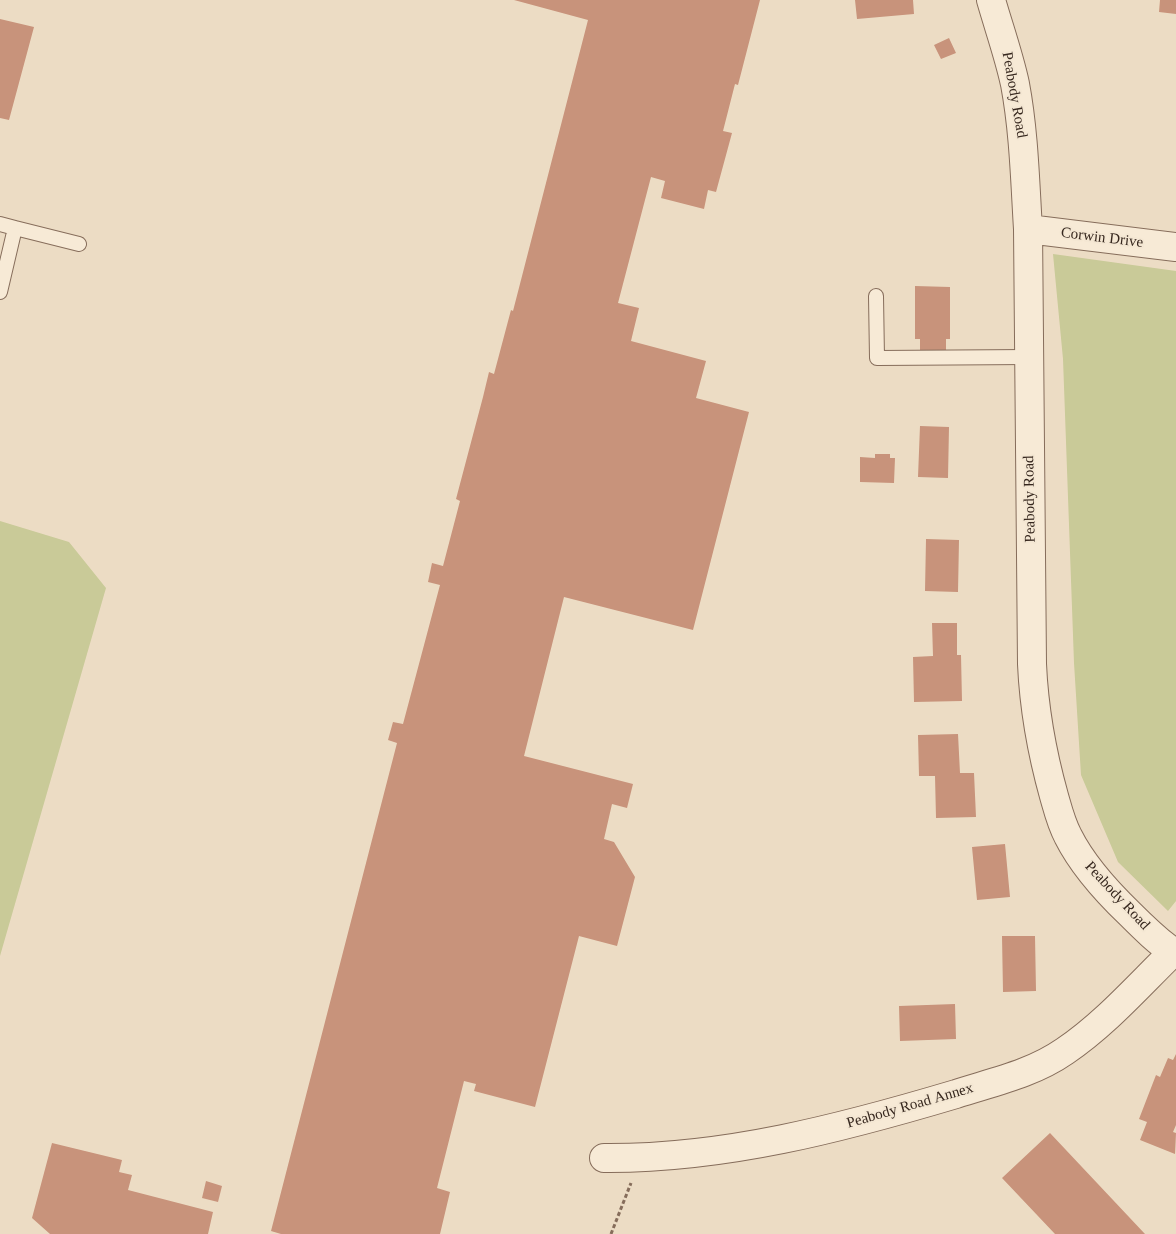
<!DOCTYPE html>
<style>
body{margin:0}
canvas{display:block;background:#ecdcc4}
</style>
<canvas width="1176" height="1234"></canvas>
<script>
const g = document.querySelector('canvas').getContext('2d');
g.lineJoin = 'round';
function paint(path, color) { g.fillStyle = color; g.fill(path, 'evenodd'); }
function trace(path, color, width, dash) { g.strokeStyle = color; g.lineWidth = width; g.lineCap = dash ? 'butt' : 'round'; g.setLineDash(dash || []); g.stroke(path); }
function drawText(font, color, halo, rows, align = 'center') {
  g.font = font + ' "Times New Roman",serif'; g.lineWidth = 4; g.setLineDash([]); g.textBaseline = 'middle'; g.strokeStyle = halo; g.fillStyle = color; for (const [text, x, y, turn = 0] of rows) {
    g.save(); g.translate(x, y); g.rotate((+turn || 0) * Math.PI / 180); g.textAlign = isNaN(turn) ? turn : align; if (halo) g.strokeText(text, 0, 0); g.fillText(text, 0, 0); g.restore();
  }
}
paint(new Path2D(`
 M1053,254l123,17v630l-8,10 -50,-49 -37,-87 -7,-112 -11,-304z
 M0,521l69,21 37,46 -106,368z`), '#c9ca98');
paint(new Path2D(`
 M514,0h246l-22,85 -3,-1 -12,47 9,2 -16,59 -8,-2 -4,19 -43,-11 4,-17 -14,-4 -33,126 21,5 -8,33 75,20 -10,37 53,14 -56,218 -129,-33 -40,159 109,28 -6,24 -15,-4 -8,35 10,3 21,35 -18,69 -38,-10 -44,171 -61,-16 2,-7 -12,-3 -27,107 13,4 -10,42h-159l-10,-3 126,-488 -9,-3 5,-18 10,2 37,-139 -12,-3 4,-19 11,3 17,-65 -4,-2 27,-102 6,-25 5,2 17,-64 2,1 75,-291z
 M855,0h58l1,14 -57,5z
 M1160,0h16v14l-17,-2z
 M0,19l34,8 -25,93 -9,-2z
 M949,38l7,15 -15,6 -7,-14z
 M915,286l35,1v52h-4v12h-26v-12h-5z
 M920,426l29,1 -1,51 -30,-1z
 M875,454h15v4h5l-1,25 -34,-1v-25l15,1z
 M926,539l33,1 -1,52 -33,-1z
 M932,623h25v32h4l1,46 -48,1 -1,-45 20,-1z
 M958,734l2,39h14l2,44 -40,1 -1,-42h-16l-1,-41z
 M1005,844l5,53 -33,3 -5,-53z
 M1002,936h33l1,55 -33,1z
 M955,1004l1,35 -56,2 -1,-35z
 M1176,1054v71l-3,7 3,1 -1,21 -35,-14 7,-18 -8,-3 17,-44 4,2 8,-19 5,2z
 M1050,1133l95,101h-90l-53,-56z
 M52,1143l70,17 -3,12 13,3 -4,15 85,22 -5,22h-158l-18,-16z
 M206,1181l16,5 -4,16 -16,-4z`), '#c8937b');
const service = new Path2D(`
 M0,224l15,4 -15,64
 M15,228l64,16
 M876,296l1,62 152,-1`);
const minor = new Path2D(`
 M991,0c8,28 18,56 24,84 9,48 10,97 13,145l4,435c2,45 10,89 22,132 4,14 7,27 14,40 15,30 38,55 62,78 14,14 29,29 46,40
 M1028,229l148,18
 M604,1158c120,1 238,-30 352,-64 37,-12 76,-20 109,-43 40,-27 73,-65 108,-99`);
trace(service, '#866d5b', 16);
trace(minor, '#866d5b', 30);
trace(new Path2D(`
 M611,1234l20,-51`), '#866d5b', 3, [4, 2.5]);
trace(service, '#f7ead6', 14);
trace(minor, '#f7ead6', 28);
drawText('15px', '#36271e', '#f4e7d3', [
 ["Peabody Road",1014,95,80],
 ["Corwin Drive",1102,238,7],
 ["Peabody Road",1030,499,-91],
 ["Peabody Road",1117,896,47],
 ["Peabody Road Annex",910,1106,-16]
]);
</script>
